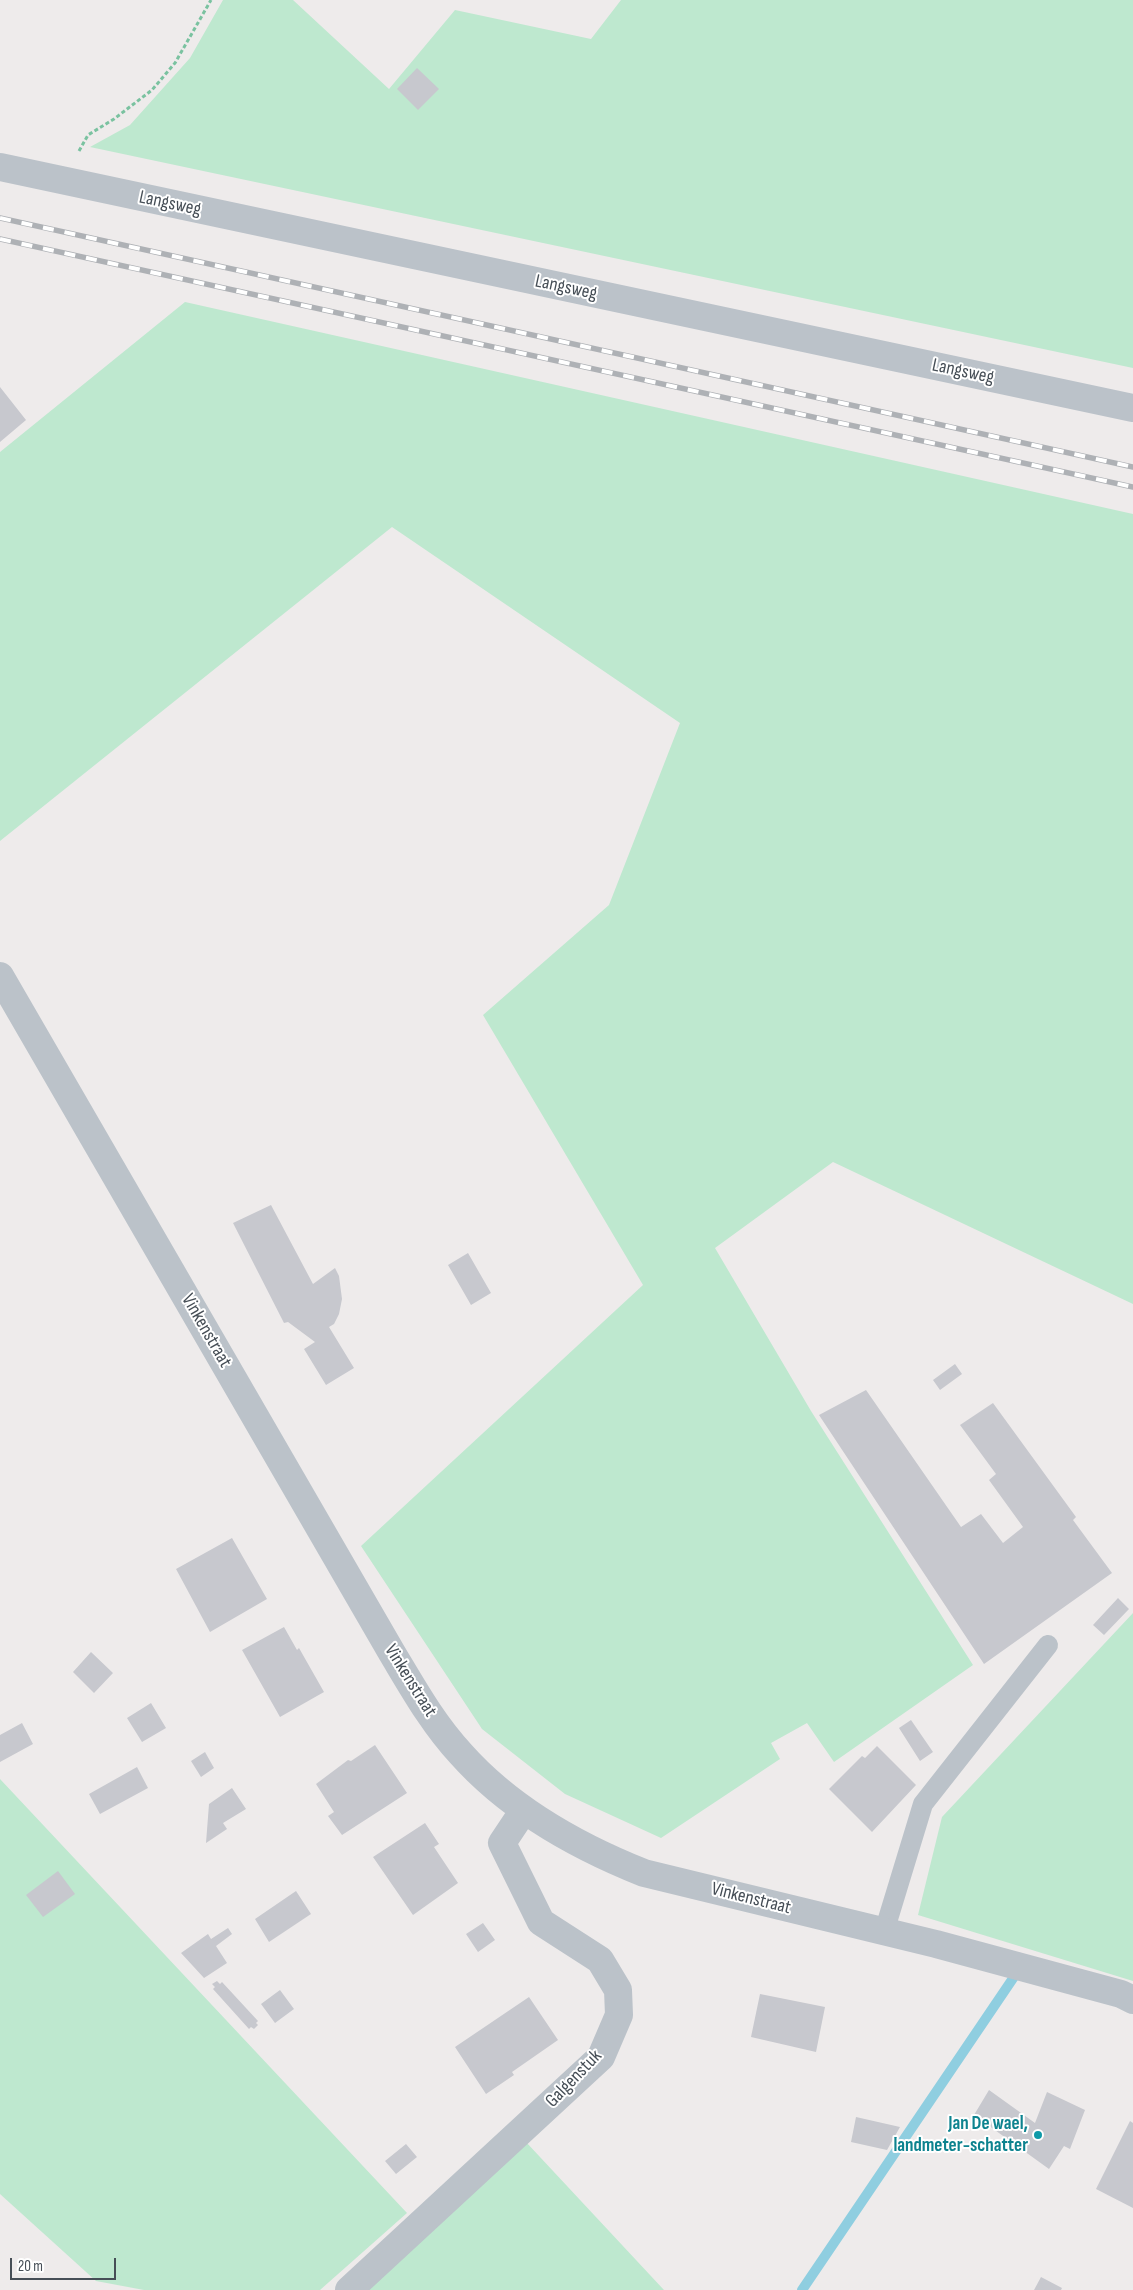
<!DOCTYPE html>
<style>
body{margin:0}
#map{position:relative;width:1133px;height:2290px;overflow:hidden;background:#eeebeb;font-family:"Sofia Sans Condensed",sans-serif}
canvas{display:block}
.scale{position:absolute;left:10px;top:2258px;width:106px;height:22px;box-sizing:border-box;border:2px solid #464e56;border-top:0;padding-left:6px;font-size:15px;line-height:18px;white-space:nowrap;color:#464e56;-webkit-text-stroke:4px #fff;paint-order:stroke}
</style>
<div id="map">
<canvas width="1133" height="2290"></canvas>
<div class="scale">20 m</div>
</div>
<script>
const g = document.querySelector('canvas').getContext('2d');
g.lineJoin = 'round';
function paint(path, color) { g.fillStyle = color; g.fill(path, 'evenodd'); }
function trace(path, color, width, dash) { g.strokeStyle = color; g.lineWidth = width; g.lineCap = dash ? 'butt' : 'round'; g.setLineDash(dash || []); g.stroke(path); }
function drawText(font, color, halo, rows, align = 'center') {
  g.font = font + ' "Sofia Sans Condensed",sans-serif'; g.lineWidth = 4; g.setLineDash([]); g.textBaseline = 'middle'; g.strokeStyle = halo; g.fillStyle = color; for (const [text, x, y, turn = 0] of rows) {
    g.save(); g.translate(x, y); g.rotate((+turn || 0) * Math.PI / 180); g.textAlign = isNaN(turn) ? turn : align; if (halo) g.strokeText(text, 0, 0); g.fillText(text, 0, 0); g.restore();
  }
}
paint(new Path2D(`
 M223,0h70l96,89 66,-79 136,29 30,-39h512v368l-1043,-221 40,-22 60,-67z
 M185,302l948,212v790l-300,-142 -118,86 96,163 162,254 -139,97 -27,-39 -36,20 9,16 -119,79 -96,-44 -83,-65 -121,-183 282,-261 -160,-270 126,-110 71,-182 -288,-196 -392,314v-389z
 M1133,1613v368l-215,-66 24,-98z
 M0,1779l407,434 -87,77h-176l-48,-9 -96,-87z
 M526,2142l138,148h-302z`), '#bee8cf');
trace(new Path2D(`
 M802,2290l218,-322`), '#8fcee0', 10);
paint(new Path2D(`
 M417,68l22,21 -21,21 -21,-21z
 M0,387l26,33 -26,22z
 M271,1205l42,79 22,-16 4,8 3,23 -3,15 -5,10 -5,3 25,41 -28,17 -22,-36 11,-7 -27,-20 -4,1 -51,-100z
 M468,1253l23,40 -20,12 -23,-40z
 M955,1364l7,10 -22,16 -7,-10z
 M866,1390l95,137 20,-13 22,29 20,-16 -34,-47 7,-6 -36,-49 33,-22 83,114 -3,3 39,53 -128,91 -165,-249z
 M232,1538l35,61 -57,33 -34,-63z
 M1118,1598l11,11 -25,26 -11,-10z
 M284,1627l13,23 2,-2 25,44 -44,25 -38,-67z
 M91,1652l22,21 -19,20 -21,-21z
 M151,1703l15,25 -24,14 -15,-24z
 M911,1720l22,32 -13,9 -21,-33z
 M22,1723l11,21 -33,18v-27z
 M375,1745l32,48 -65,42 -14,-19 6,-4 -18,-28 32,-24 3,1z
 M877,1746l39,39 -44,47 -43,-43 33,-33 3,2z
 M205,1752l9,16 -13,9 -10,-16z
 M137,1767l11,21 -48,26 -11,-20z
 M232,1788l14,21 -23,14 4,6 -21,14 3,-39z
 M425,1823l14,21 -5,3 24,36 -45,32 -40,-58z
 M58,1871l17,23 -32,23 -17,-22z
 M296,1891l15,23 -42,28 -14,-23z
 M483,1923l12,17 -17,12 -12,-18z
 M228,1928l4,6 -16,12 11,17 -23,15 -23,-25 27,-19 3,5z
 M217,1981l3,3 2,-2 36,39 -2,2 2,2 -4,4 -3,-2 -2,2 -36,-40 2,-2 -3,-3z
 M280,1990l14,19 -19,14 -14,-19z
 M760,1994l65,13 -9,45 -65,-15z
 M529,1997l29,43 -46,32 2,3 -28,19 -31,-47z
 M989,2090l46,33 12,-31 38,18 -15,39 -6,-3 -15,23 -75,-54z
 M856,2117l44,10 -13,23 -36,-8z
 M1130,2121l3,2v85l-37,-19z
 M406,2144l11,13 -21,17 -11,-13z
 M1041,2277l21,11 -1,2h-27z`), '#c7c8ce');
trace(new Path2D(`
 M79,151l9,-16 26,-16 38,-29 23,-27 36,-63`), '#7ac2a0', 3, [4, 2.5]);
trace(new Path2D(`
 M884,1932l39,-128 125,-159`), '#bbc2c9', 20);
trace(new Path2D(`
 M0,167l1133,241
 M0,976l392,677c21,35 41,71 69,101 49,55 115,92 183,119l292,71 185,50 12,6
 M349,2290l252,-233 18,-42 -1,-25 -18,-30 -59,-38 -39,-79 22,-33`), '#bbc2c9', 28);
const rail = new Path2D(`
 M0,218l1133,249
 M0,239l1133,248`);
trace(rail, '#aeb1b5', 5.5);
trace(rail, '#fff', 4, [11]);
for (const [x, y, r, color] of [
 [1038,2135,5,"#0f9aa8"]
]) { const dot = new Path2D(); dot.arc(x, y, r, 0, 2 * Math.PI); g.fillStyle = color; g.fill(dot); trace(dot, '#fff', 2); }
drawText('19px', '#464e56', '#fff', [
 ["Langsweg",170,204,12],
 ["Langsweg",566,288,12],
 ["Langsweg",963,372,12],
 ["Vinkenstraat",206,1331,60],
 ["Vinkenstraat",410,1681,58],
 ["Vinkenstraat",751,1899,14],
 ["Galgenstuk",574,2079,-46]
]);
drawText('bold 19px', '#0d838f', '#fff', [
 ["Jan De wael,",1028,2124],
 ["landmeter-schatter",1028,2146]
], 'right');
</script>
